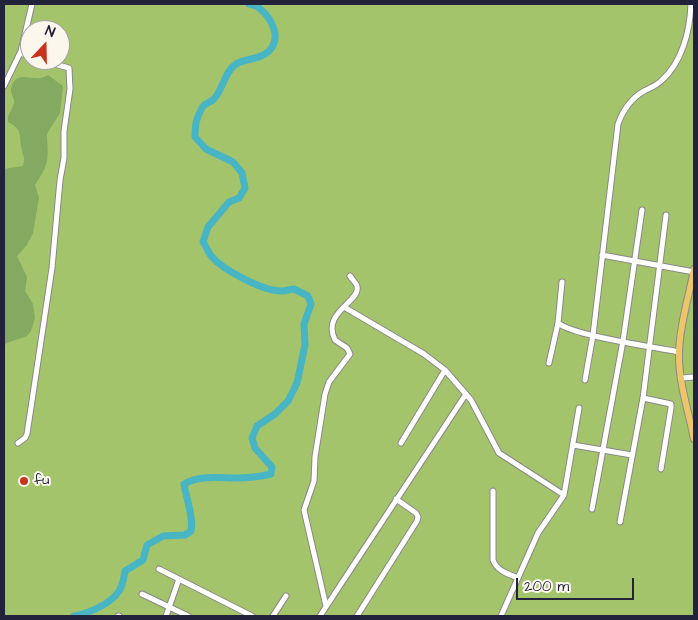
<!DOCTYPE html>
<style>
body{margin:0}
#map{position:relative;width:698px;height:620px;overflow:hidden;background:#f6ecd7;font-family:"Architects Daughter",sans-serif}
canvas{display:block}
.frame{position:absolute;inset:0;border:5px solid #22223b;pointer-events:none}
.north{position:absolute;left:20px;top:20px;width:50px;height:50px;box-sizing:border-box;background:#fbf7ec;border:1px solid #a4a2a5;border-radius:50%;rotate:21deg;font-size:14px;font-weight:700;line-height:20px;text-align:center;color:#22223b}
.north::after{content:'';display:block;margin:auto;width:18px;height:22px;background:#c8321e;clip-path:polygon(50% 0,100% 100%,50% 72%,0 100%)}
.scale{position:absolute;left:516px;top:578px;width:118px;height:22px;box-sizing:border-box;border:2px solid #22223b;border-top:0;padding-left:6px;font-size:15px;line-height:18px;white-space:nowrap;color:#22223b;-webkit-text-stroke:4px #fbf7ec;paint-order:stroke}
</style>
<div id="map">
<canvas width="698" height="620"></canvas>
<div class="frame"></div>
<div class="north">N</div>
<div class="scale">200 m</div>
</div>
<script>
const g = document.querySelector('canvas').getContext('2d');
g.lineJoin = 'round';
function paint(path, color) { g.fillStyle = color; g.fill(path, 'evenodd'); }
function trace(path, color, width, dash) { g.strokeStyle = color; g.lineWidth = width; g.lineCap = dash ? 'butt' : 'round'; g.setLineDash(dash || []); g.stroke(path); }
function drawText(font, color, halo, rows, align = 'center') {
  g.font = font + ' "Architects Daughter",sans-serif'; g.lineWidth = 4; g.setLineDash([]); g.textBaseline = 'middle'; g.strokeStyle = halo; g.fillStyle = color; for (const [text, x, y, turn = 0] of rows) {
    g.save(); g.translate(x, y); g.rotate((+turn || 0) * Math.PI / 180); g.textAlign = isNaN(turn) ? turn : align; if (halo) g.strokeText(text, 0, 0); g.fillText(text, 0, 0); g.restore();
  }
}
paint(new Path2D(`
 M4,4h690v612h-690zM30,30h30v30h-30z`), '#a4c46c');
paint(new Path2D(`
 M48,75l15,11 -3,27 -13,21c1,26 3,29 -12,51l4,13 -6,35 -6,12 -10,11 10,21 -2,14 8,13 2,14 -4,13 -4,5 -20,7 -3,3v-177l19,-3c3,-10 -1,-11 -2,-20 -2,-13 1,-17 -13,-24 -1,-8 4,-11 6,-19 1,-5 -4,-9 -3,-15 5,-18 19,-8 30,-10 3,-1 5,-2 7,-3z`), '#83aa60');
trace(new Path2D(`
 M74,616c15,-3 37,-12 45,-25 4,-6 5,-14 6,-20l18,-11 4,-15 16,-9 22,-1 6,-4c3,-12 -5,-34 -7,-47 15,-9 34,-6 51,-6 12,0 24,-1 36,-4l1,-7 -17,-19 -3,-10 5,-12 18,-12 13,-13 9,-18 8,-38 -1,-21 7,-20 -3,-8 -14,-7c-3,0 -8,2 -11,2 -19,1 -60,-21 -72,-35 -3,-4 -5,-10 -8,-14l5,-15 21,-25 10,-4 6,-10 -3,-15 -9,-11 -27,-13 -11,-12c0,-11 1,-19 7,-29 2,-5 8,-5 12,-9 9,-10 11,-28 22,-35 10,-6 24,-4 33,-13 13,-13 3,-33 -10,-43 -2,-2 -7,-3 -10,-4`), '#47b5c3', 7);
const minor = new Path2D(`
 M20,53l10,3
 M4,86l17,-35 11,-47
 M602,255l92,17
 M562,282l-4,41c16,13 97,24 121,29
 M344,307l80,47 21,16 26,30 28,53 65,42
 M549,363l9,-40
 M682,378l12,-1
 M585,380l8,-45 25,-211c5,-14 12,-25 26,-33 5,-3 12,-5 17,-10 21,-18 29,-50 30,-77
 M643,398l28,6v4l-10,61
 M18,443l7,-5 2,-4 25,-166 8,-88 4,-22v-27l6,-42 -1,-21 -29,-8
 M401,443l44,-73
 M573,445l59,10
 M493,491v69c4,11 15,14 25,18
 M592,509l31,-168 19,-131
 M620,522l23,-124 23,-183
 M159,569l93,47
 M142,594l46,22
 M326,606l-22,-96 10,-29 1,-24 10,-63 4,-12 21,-28 -3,-6 -12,-8c-14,-28 26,-38 22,-54 -1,-3 -5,-7 -7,-10
 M118,616h1
 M166,616l13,-37
 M273,616l13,-20
 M320,616l146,-222
 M357,616l60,-95 1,-4 -2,-4 -20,-14
 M501,616l37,-83 26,-38 15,-87`);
const major = new Path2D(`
 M694,269c-5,28 -15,58 -15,87 0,28 10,57 15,83`);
trace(minor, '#8c8789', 7);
trace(major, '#8c8789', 8);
trace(minor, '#fff', 5);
trace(major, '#edc569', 6);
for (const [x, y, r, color] of [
 [24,481,5,"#c8321e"]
]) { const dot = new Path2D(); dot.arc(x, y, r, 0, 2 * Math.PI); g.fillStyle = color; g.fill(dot); trace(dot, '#fbf7ec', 2); }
drawText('14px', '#22223b', '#fbf7ec', [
 ["fu",34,481]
], 'left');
</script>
